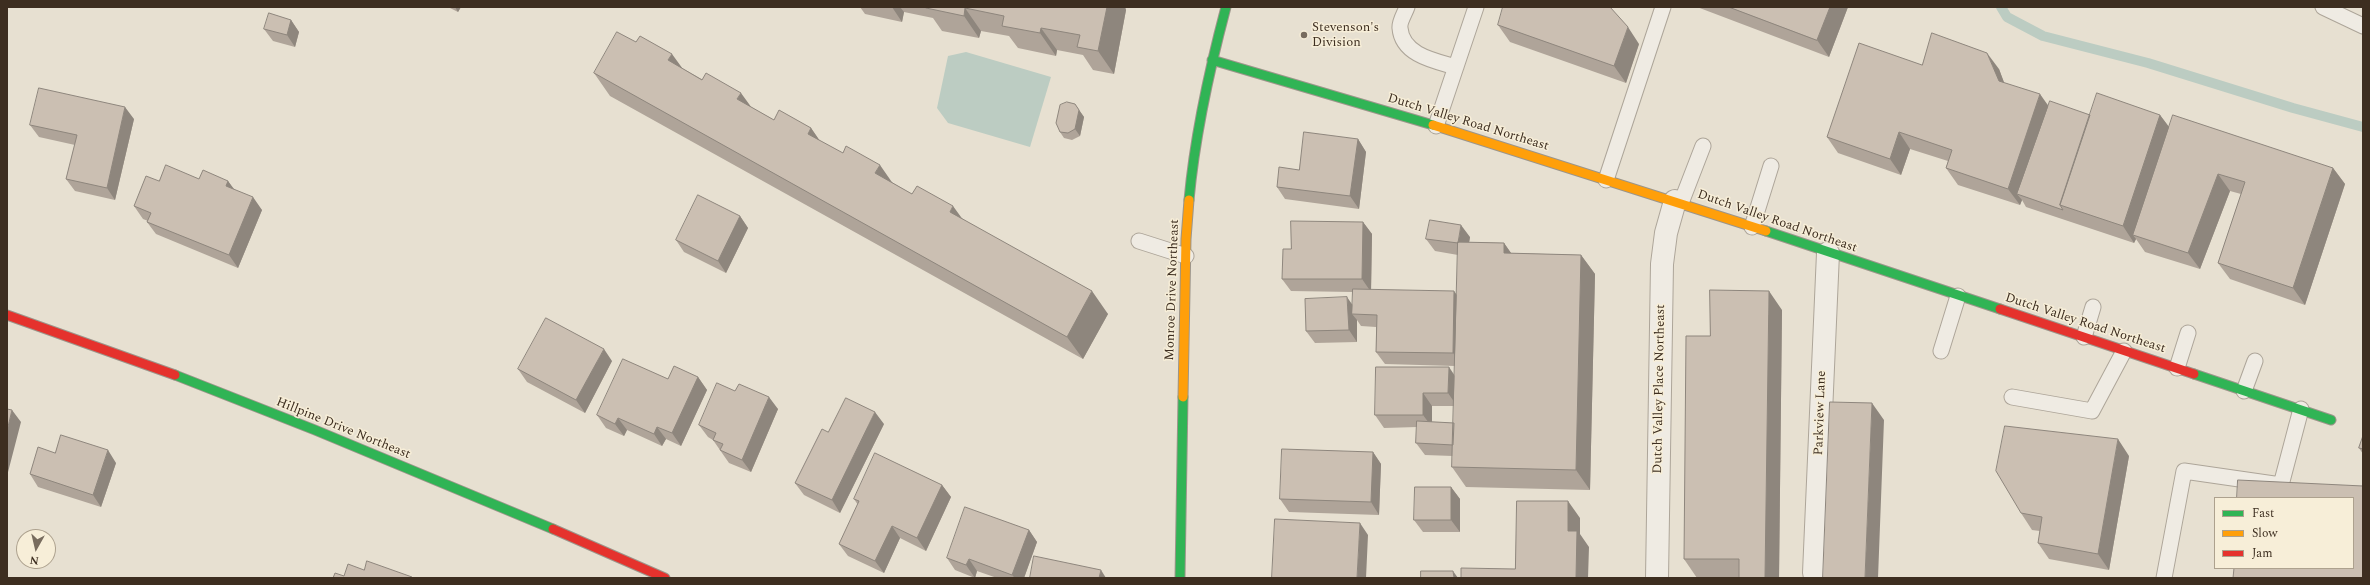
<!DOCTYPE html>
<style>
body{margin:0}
#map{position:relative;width:2370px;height:585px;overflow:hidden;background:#e7e0d1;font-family:Spectral,serif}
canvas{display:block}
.frame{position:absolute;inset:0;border:8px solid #3d2e20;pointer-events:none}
.legend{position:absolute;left:2214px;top:497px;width:140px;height:72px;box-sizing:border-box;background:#f7eed8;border:1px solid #ada18e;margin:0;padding:5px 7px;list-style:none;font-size:12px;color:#3d2e20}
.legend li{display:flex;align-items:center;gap:8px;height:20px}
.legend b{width:20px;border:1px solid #ada18e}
.north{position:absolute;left:16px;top:529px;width:40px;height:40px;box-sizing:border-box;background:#f7eed8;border:1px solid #ada18e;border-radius:50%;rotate:188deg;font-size:11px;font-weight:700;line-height:16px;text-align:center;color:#3d2e20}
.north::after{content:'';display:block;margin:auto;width:14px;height:18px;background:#786c5e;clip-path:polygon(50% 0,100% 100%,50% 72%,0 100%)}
</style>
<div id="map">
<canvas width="2370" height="585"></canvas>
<div class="frame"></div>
<ul class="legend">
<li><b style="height:5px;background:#30b455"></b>Fast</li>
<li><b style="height:5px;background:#ff9f0a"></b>Slow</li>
<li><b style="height:5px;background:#e5322d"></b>Jam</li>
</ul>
<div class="north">N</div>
</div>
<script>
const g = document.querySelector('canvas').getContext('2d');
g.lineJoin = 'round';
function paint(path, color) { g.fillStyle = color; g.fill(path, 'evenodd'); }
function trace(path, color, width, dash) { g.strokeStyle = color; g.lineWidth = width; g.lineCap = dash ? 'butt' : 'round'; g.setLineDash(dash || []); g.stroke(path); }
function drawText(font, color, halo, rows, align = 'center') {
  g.font = font + ' Spectral,serif'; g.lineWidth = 3; g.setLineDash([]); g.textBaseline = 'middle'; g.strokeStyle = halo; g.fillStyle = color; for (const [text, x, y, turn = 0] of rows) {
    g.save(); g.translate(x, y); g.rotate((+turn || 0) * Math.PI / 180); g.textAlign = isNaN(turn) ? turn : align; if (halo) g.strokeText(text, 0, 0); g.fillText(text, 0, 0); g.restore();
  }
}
paint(new Path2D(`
 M966,52l85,25 -21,70 -82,-24 -11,-15 11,-52z`), '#bcccc2');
trace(new Path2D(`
 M2001,7l6,10 36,19 105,27 145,45 70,19`), '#bcccc2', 10);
const lane = new Path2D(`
 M1407,7c-2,6 -8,15 -7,21 2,27 35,33 56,39
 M2323,7l40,19
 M1436,126l40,-119
 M1606,180l57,-173
 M1681,203l22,-57
 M1752,227l19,-61
 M1139,241l47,15
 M2084,337l9,-30
 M1941,351l17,-55
 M2177,368l11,-35
 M2244,391l11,-30
 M2012,397l80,14 32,-60
 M2164,578l20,-107 97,14 20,-76`);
const street = new Path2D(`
 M1814,573l14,-320
 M1657,578l5,-314 4,-31 9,-32`);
const fast = new Path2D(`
 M1212,60l221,65
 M1189,200c6,-66 20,-129 37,-193
 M1766,231l234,78
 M2194,374l137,46
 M175,375l140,55 238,99
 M1180,578l3,-181`);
const slow = new Path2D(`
 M1433,125l333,106
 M1183,397l3,-158 3,-39`);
const jam = new Path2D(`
 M2000,309l194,65
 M7,315l168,60
 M553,529l112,49`);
trace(lane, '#ada599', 17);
trace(street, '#ada599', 24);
trace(fast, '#9c958a', 11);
trace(slow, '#9c958a', 11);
trace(jam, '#9c958a', 11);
trace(lane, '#efebe3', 15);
trace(street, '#efebe3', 22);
trace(fast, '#30b455', 9);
trace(slow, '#ff9f0a', 9);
trace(jam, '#e5322d', 9);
paint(new Path2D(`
 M448,7h13l-3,5z
 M860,7h265l1,3 -12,64 -21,-4 -10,-15 -26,-5 -1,6 -38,-8 -9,-12 -28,-5 -2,7 -37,-7 -9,-13 -29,-6 -2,10 -37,-8z
 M1697,7h151l-19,50z
 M291,20l8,12 -4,15 -22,-6 -9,-12z
 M1498,25l141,19 -13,39 -116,-41z
 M636,42l138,78 37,8 8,12 93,54 51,25 145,95 -25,45 -473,-263 -16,-23z
 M1922,65l77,4 5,14 44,23 42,9h70l9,12 164,41 12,16 -40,121 -75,-26 -12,-16 23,-69 -11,-3 -30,78 -55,-17 -9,-13 -2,4 -108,-36 -4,-7 -2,5 -62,-20 -12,-17 2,-7 -38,-12 -9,26 -63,-22 -11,-16z
 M1075,104l9,13 -4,19 -8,4 -8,-2 -4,-6z
 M134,119l-19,81 -40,-9 -9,-12 9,-34 -36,-8 -9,-12z
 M1358,139l8,13 -7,57 -74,-10 -8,-12 22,-17z
 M199,179l29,2 6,9 28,20 -24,58 -82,-34 -9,-12 1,-1 -5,-2 -9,-13 25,-25z
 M740,216l8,12 -22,45 -42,-21 -8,-12z
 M1363,222l9,12 -1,56 86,5 1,-40 -23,-4 -9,-12 44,-2 -1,5 35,1 7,10 70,2 14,19 -5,216 -124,-3 -14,-20 1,-11 -28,-1 -9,-12 1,-16 -33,1 -9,-13 80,-39v-10l-70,-2 -9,-12v-25l-15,-1 -4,-6v22l-42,1 -9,-12 47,-27v-12l-62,-1 -9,-12 9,-30zM1432,406h22v17l-22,-1z
 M1782,310l-3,268h-82l-13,-19 26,-223z
 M612,361l-27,52 -58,-31 -9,-13z
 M698,377l9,13 -26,56 -15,-7 -4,7 -35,-16 -3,6 -18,-8 -9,-13 71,-36z
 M735,391l43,18 -27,63 -22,-9 -16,-23 -5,-3 -9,-12z
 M884,424l-44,89 -36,-18 -9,-12 33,-51z
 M2363,436v18l-4,-6z
 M1373,452l8,12 -2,51 -90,-3 -9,-13z
 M55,453l61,10 -15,44 -63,-20 -8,-13z
 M2129,456l-20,114 -60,-11 -11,-16 2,-12 -8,-1 -11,-17z
 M942,485l9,12 -25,54 -26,-13 -16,35 -36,-17 -9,-12 19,-39 -4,-6z
 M1451,487l9,12v33h-37l-9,-12z
 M1029,530l8,12 -13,36h-27l-20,-7 -2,7 -20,-8 -8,-12z`), '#afa499');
paint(new Path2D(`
 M455,7h6l-3,5z
 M892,7h8l4,5 -2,10z
 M1107,7h18l1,3 -12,64 -16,-23z
 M1830,7h18l-19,50 -12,-17z
 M965,8l16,23 -2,7 -15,-22z
 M291,20l8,12 -4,15 -8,-12z
 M1628,27l11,17 -13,39 -12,-17z
 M1041,28l16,22 -1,6 -16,-23z
 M1987,53l12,16 11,29 -11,-17z
 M672,54l16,22 -20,-16z
 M741,93l16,22 -20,-16z
 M2040,94l12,17 -35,83 5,6 -2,5 -12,-16z
 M125,107l9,12 -19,81 -8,-12z
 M1079,110l5,7 -4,19 -5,-7z
 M2160,115l12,16 -39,104 3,4 -2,4 -11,-17z
 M811,128l16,23 -19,-17z
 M1899,132l11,17 -9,26 -11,-16z
 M1358,139l8,13 -7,57 -9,-13z
 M880,165l16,23 -21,-15z
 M2333,168l12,16 -40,121 -12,-17z
 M2218,174l12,17 -30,78 -12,-16z
 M228,181l9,12 -11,-7z
 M253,197l9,13 -24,58 -9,-13z
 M953,206l16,22 -19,-16z
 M740,216l8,12 -22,45 -8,-12z
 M1363,222l9,12 -1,58 -9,-13z
 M1461,225l9,12 -3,19 -9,-12z
 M1504,243l14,20 -14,-10z
 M1581,255l14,19 -5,216 -14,-20z
 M1092,291l16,23 -25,45 -16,-22z
 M1454,291l9,12 -1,63 -9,-13z
 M1769,291l13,19 -3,268h-14z
 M1347,297l9,13 -4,4 5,6v22l-8,-12z
 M604,349l8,12 -27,52 -9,-13z
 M1449,367l8,12v27l-9,-13z
 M698,377l9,13 -26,56 -9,-13z
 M1423,393l9,13v21l-9,-12z
 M769,397l9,12 -27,63 -9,-12z
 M1872,403l12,17 -6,158h-13z
 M12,410l9,12 -14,54v-45z
 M875,412l9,12 -44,89 -8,-13z
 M618,418l9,12 -3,6 -9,-12z
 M657,427l9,12 -4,7 -8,-12z
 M2118,439l11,17 -20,114 -11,-16z
 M108,450l8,13 -15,44 -8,-12z
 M1373,452l8,12 -2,51 -8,-13z
 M942,485l9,12 -25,54 -9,-13z
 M1451,487l9,12v33l-9,-12z
 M1568,501l12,17v16l9,13 -1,31h-12l-8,-47z
 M1360,523l8,12 -2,43h-9z
 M892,526l8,12 -16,35 -9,-12z
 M1029,530l8,12 -13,36h-9l-3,-3z
 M969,559l8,12 -2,7 -9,-13z
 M1101,570l5,8h-7z
 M1453,571l5,7h-4z`), '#8e867d');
const building = new Path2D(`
 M926,7h181l-9,44 -21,-4 3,-12 -39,-7 -1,5 -38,-7 2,-10 -39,-8 -1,8 -38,-8z
 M1503,7h107l18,20 -14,39 -116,-41z
 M1729,7h101l-13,33z
 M269,13l22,7 -4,15 -23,-6z
 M617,32l19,10 4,-6 32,18 -4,6 34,20 4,-7 35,20 -4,6 37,21 5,-10 32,18 -3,6 35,19 3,-7 34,19 -5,8 37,21 5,-8 36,20 -3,6 142,79 -25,46 -473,-264z
 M1932,33l55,20 12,28 41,13 -32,95 -62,-21 6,-18 -53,-18 -9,27 -63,-22 32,-94 63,22z
 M39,88l86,19 -18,81 -41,-9 11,-44 -47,-10z
 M2097,93l63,22 -37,111 -63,-21z
 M2050,101l40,14 -30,90 3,5 -46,-16z
 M1067,102l8,2 4,6 -4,19 -7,4 -8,-1 -4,-9 4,-18z
 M2173,115l160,53 -40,120 -75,-25 27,-81 -27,-8 -30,79 -55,-18z
 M1304,132l54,7 -8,57 -73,-9 2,-20 20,3z
 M166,165l33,14 4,-9 25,11 -2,5 27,11 -24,58 -82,-33 4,-9 -17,-7 12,-30 13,5z
 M698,195l42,21 -22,45 -42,-21z
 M1430,220l31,5 -3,18 -32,-4z
 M1291,221l72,1 -1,57h-80l1,-30h8z
 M1458,242l46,1v10l77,2 -5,215 -124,-3z
 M1353,289l101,2 -1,62 -77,-1 1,-37 -25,-1z
 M1710,290l59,1 -4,287h-26v-19h-55l2,-223h24z
 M1347,297l2,33 -43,1 -1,-32z
 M546,318l58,31 -28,51 -58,-31z
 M623,359l45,20 6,-13 24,11 -26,56 -15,-6 -3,7 -36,-16 -3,6 -18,-9z
 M1376,367h73l-1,26h-25v22h-48z
 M717,383l18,8 4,-7 30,13 -27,63 -22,-10 3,-6 -10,-4 3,-7 -17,-8z
 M846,398l29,14 -43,88 -37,-17 27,-54 6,3z
 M1830,402l42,1 -7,175h-42z
 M7,409l5,1 -5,21z
 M1417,421l37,2 -1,22 -37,-2z
 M2005,426l113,13 -20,115 -60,-11 4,-26 -21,-4 -25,-42z
 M61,435l47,15 -15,45 -63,-21 8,-27 17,6z
 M2363,436v13l-4,-1z
 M1282,449l91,3 -2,50 -91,-3z
 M875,453l67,32 -25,53 -25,-12 -17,35 -36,-17 20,-43 -5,-2z
 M2238,480l125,6v92h-130l1,-10h119v-70h-116z
 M1415,487h36v33h-37z
 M1517,501h51v30h9l-1,47h-115v-10l54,1z
 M965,507l64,23 -17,45 -43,-16 -3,6 -19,-7z
 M1275,519l85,4 -3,55h-85z
 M1034,556l67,14 -2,8h-69z
 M367,561l45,16v1h-79l2,-5 9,3 4,-12 16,6z
 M1421,571h32l1,7h-33z`);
paint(building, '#cbbfb2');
trace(building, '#8e867d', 1);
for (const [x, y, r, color] of [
 [1304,35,4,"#786c5e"]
]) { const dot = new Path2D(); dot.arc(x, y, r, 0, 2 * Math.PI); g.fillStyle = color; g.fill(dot); trace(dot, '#f7eed8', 1.5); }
drawText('13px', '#3d2e20', '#f7eed8', [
 ["Stevenson's",1312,28],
 ["Division",1312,43]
], 'left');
drawText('13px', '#3d2e20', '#f7eed8', [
 ["Dutch Valley Road Northeast",1468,123,17],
 ["Dutch Valley Road Northeast",1777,222,19],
 ["Monroe Drive Northeast",1173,290,-88],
 ["Dutch Valley Road Northeast",2085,324,18],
 ["Dutch Valley Place Northeast",1660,389,-89],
 ["Parkview Lane",1821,413,-88],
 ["Hillpine Drive Northeast",343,429,22]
]);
</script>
